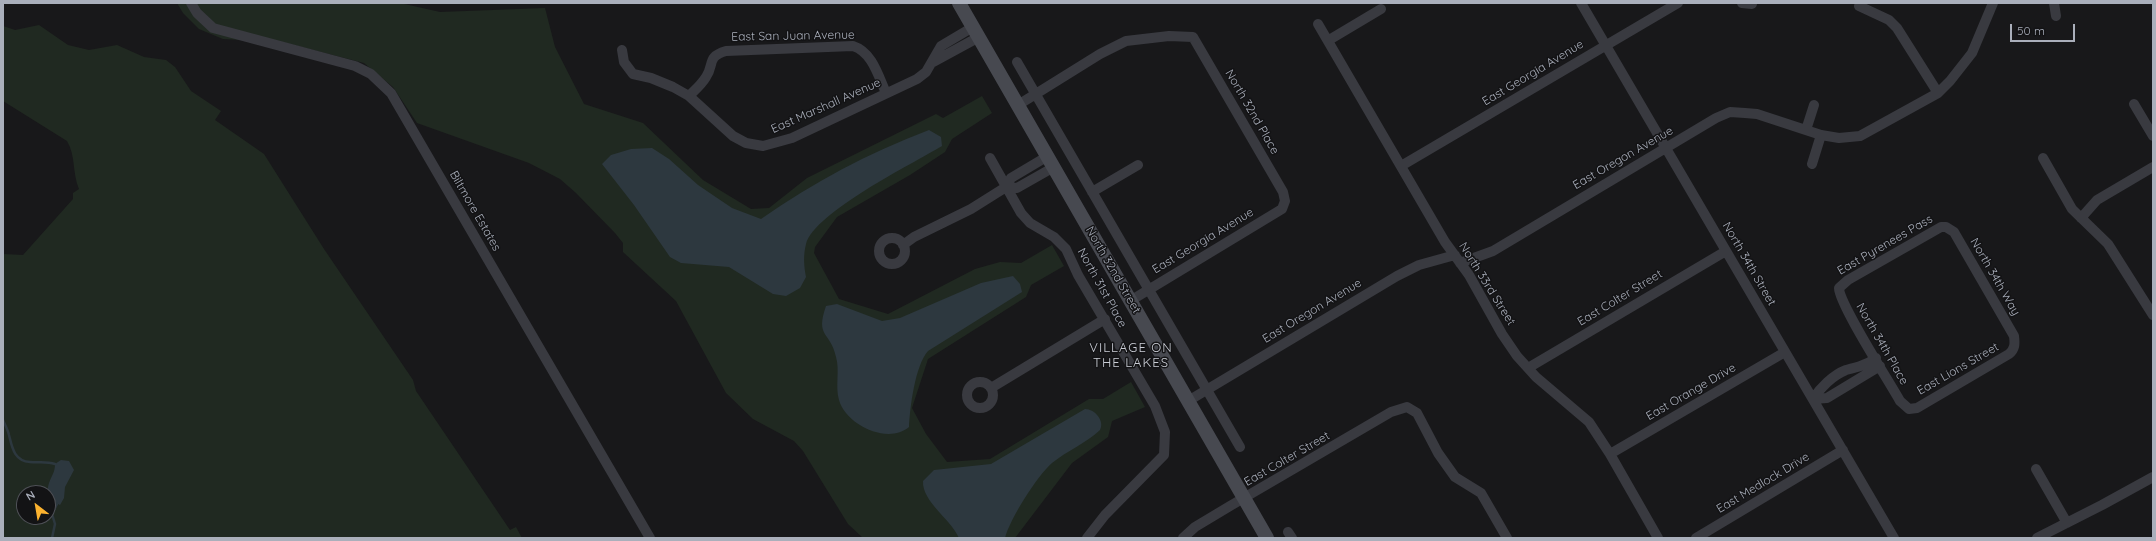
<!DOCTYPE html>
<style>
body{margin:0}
#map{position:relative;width:2156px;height:541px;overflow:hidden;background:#18181a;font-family:Quicksand,sans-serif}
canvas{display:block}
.frame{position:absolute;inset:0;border:4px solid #aaafbb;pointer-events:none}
.north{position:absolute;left:16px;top:485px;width:40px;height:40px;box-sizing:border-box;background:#131315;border:1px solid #4f5157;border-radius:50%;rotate:329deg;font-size:11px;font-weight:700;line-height:16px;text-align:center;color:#aaafbb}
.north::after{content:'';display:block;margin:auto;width:14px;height:18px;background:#fbb22f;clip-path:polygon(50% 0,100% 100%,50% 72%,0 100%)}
.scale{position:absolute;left:2010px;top:24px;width:65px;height:18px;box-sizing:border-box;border:2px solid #aaafbb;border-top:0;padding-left:5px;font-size:12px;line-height:14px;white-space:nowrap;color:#aaafbb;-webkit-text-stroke:3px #131315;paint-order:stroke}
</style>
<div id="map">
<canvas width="2156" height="541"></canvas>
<div class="frame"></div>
<div class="north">N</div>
<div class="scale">50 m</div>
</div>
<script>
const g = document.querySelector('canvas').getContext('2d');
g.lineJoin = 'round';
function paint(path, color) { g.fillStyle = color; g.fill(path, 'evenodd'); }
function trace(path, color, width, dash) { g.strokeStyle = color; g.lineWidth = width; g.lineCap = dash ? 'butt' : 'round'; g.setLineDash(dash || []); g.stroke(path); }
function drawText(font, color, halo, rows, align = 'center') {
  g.font = font + ' Quicksand,sans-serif'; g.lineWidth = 3; g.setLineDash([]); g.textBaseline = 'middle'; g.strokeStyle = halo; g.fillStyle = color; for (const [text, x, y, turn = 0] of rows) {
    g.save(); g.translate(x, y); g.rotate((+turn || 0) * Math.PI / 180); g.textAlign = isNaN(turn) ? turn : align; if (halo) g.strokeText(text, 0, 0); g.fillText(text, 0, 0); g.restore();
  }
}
paint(new Path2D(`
 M177,3h223l40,9 105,-4 10,39 29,57 59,19 60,57 48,29 18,-1 38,-30 129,-64 7,4 39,-22 10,17 -40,26 -7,13 -35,23 -73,42 -22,30 -1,6 25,46 49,15 87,-45 25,-7 21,1 31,-18 12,21 -33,19 -5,12 -98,62 -16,49 14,26 21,28 43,-3 99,-60h14l28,-17 14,25 -33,14 -4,16 -36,26 -57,75h-152l-15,-14 -45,-73 -9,-10 -41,-22 -27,-26 -50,-92 -53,-49v-9l-8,-10 -39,-40 -16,-14 -31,-16 -112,-40 -24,-36 -29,-24 -82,-21 -59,-3 -24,-10 -16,-16z
 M39,25l29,20 21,5 28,-5 27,12 22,3 9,7 16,24 30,20 -6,9 49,34 60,95 89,131 3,11 94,139 6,-3 6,11h-519v-284l20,1 50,-56v-6l6,-4c-7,-16 -3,-33 -12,-48l-64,-40v-75l12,4zM24,493h24v24h-24z`), '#202921');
paint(new Path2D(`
 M929,130l12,7 1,9c-30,18 -127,66 -136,98 -3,12 -2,22 0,33l-6,11 -14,8 -13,-2 -44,-27 -48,-4 -11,-6 -36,-52 -32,-41 9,-9 20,-6 21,-1 17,11 29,26 34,23 29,11c53,-37 107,-66 168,-89z
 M1013,276l7,8 2,8 -94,59c-13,15 -18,56 -19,76 -21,18 -63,-2 -70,-27 -4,-14 1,-30 -3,-43 -6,-27 -21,-19 -10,-51l11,-2 45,17 18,-3 81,-35z
 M1085,409c10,0 20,12 15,21 -14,13 -33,21 -48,33 -15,13 -42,56 -47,75h-46c-8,-19 -37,-36 -36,-57l11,-11 57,-6z
 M61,460l8,1 5,9 -9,17 -1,11 -4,7 -12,-6c0,-5 -1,-10 1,-16 3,-8 6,-11 6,-19z`), '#2d383f');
trace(new Path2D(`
 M3,420c2,5 5,10 6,15 3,12 5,26 21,27 9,1 16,-1 25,2
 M52,538l3,-14 -3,-10 5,-10`), '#2d383f', 2.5);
trace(new Path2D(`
 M191,3l6,10 16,15 142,38 16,8 20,19 259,445
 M1581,3l313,535
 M1742,3l10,1
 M2054,3l2,13
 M1859,6l30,14 8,8 41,65
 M1318,24l127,218 24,33 33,59 15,22 19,21 53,45 21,32 48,84
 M1329,40l52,-31
 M622,50l2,12 9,12 18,4 22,9 16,9 44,40 13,7 17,3 29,-8 125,-59 9,-7 15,-26 32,-19
 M933,62l46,-25
 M1017,62l223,385
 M689,96c6,-6 13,-12 17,-19 9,-13 0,-20 20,-26l127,-5c19,6 25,29 33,47
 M2134,104l19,32
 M1018,105l82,-51 26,-13 43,-5 24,1 90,155 2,9 -3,8 -152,92
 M1806,130l8,-25
 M990,158l31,55 9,10 24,14 12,12 12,26 77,131 10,26 -1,23 -59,60 -18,23
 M2043,158l29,51 36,35 45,71
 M1812,164l9,-29
 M1401,166l277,-163
 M1006,187l11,1 37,-21
 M1092,192l46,-27
 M2081,218l16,-18 56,-33
 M1941,227h5l8,5 60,104c1,8 1,13 -5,18l-92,54 -8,1 -9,-8c-11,-20 -61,-97 -61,-113l9,-8z
 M879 251a13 13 0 1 1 26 0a13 13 0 1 1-26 0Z
 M903,245l11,-8 57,-28 35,-22 5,-9 37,-22
 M1460,263l33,-12 223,-133 14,-6 15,1 12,1 64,21 18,3 21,-2 78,-43 12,-12 22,-28 21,-50
 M1528,368l198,-117
 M967 395a13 13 0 1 1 26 0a13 13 0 1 1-26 0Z
 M991,388l114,-69
 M1813,399c7,-11 20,-24 33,-29 12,-3 20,-5 30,-12
 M1813,399l14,-1 53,-32
 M1188,401l209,-125 22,-11 36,-10
 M1610,454l175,-102
 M2036,469l31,54
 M1288,532l4,6
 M1183,538l12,-11 35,-21 161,-94 16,-5 10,6 21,40 17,24 26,16 26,45
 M1696,538l147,-88
 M2037,538l65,-33 51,-28`), '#393a40', 10);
trace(new Path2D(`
 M959,3l308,535`), '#474950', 14);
drawText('12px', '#aaafbb', '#131315', [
 ["East San Juan Avenue",793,36,-1],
 ["East Georgia Avenue",1533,73,-31],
 ["East Marshall Avenue",826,106,-24],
 ["North 32nd Place",1252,112,60],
 ["East Oregon Avenue",1623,158,-30],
 ["Biltmore Estates",475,211,60],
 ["East Georgia Avenue",1203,241,-31],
 ["East Pyrenees Pass",1885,245,-30],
 ["North 34th Street",1749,264,60],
 ["North 32nd Street",1113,270,60],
 ["North 34th Way",1995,277,60],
 ["North 33rd Street",1487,284,58],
 ["North 31st Place",1102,288,61],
 ["East Colter Street",1620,298,-31],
 ["East Oregon Avenue",1312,311,-31],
 ["North 34th Place",1882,344,60],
 ["East Lions Street",1958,369,-30],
 ["East Orange Drive",1691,392,-30],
 ["East Colter Street",1287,459,-30],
 ["East Medlock Drive",1763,483,-31]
]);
g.letterSpacing = '1px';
drawText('13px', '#cbced6', '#131315', [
 ["VILLAGE ON",1131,348],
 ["THE LAKES",1131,363]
]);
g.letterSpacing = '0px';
</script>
